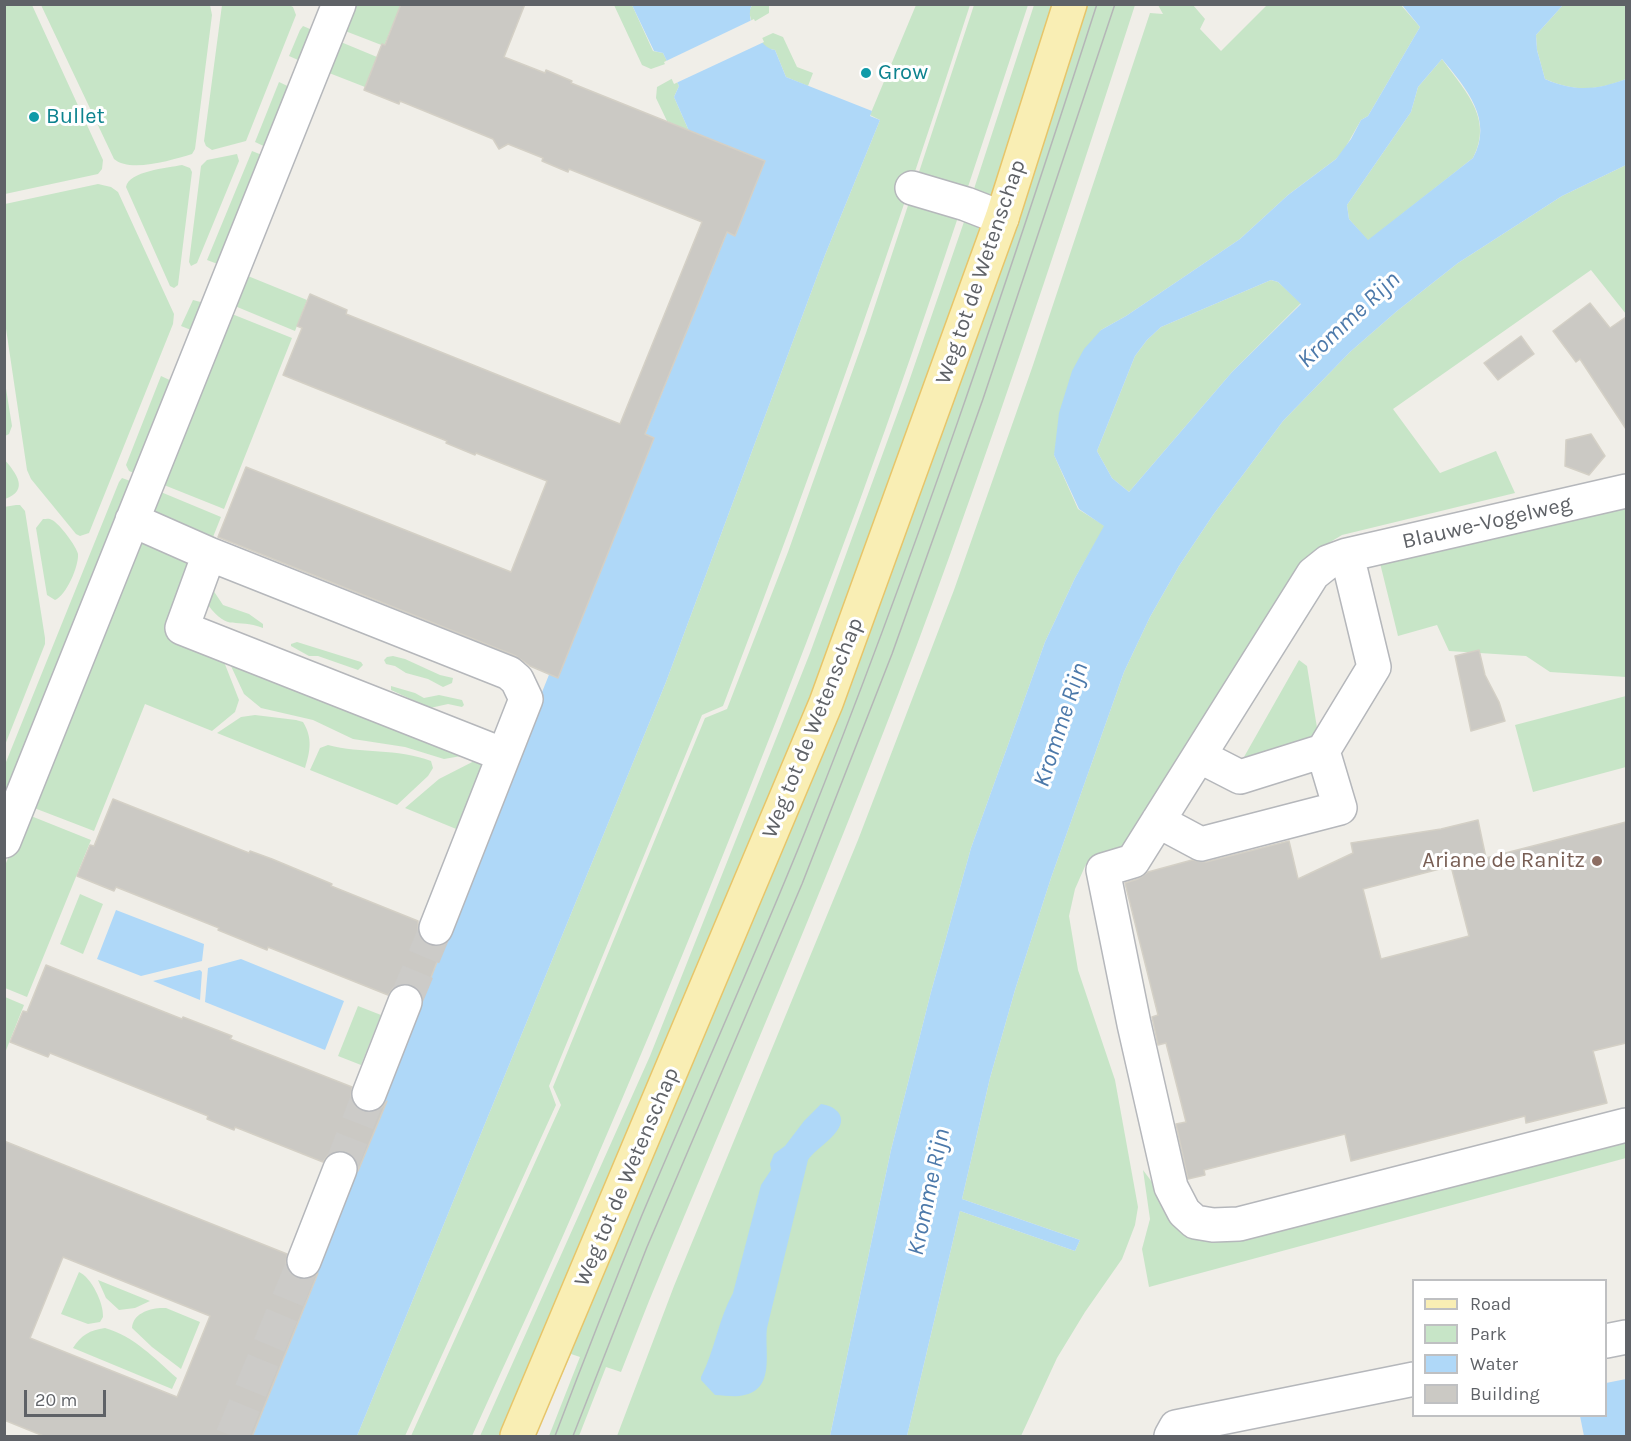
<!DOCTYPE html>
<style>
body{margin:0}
#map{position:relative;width:1631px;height:1441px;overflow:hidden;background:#f0eee8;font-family:Karla,sans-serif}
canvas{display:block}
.frame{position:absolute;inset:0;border:6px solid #5f6267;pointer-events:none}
.legend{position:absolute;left:1412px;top:1279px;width:195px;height:138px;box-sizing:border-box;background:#fff;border:2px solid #bfc0c2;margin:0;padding:8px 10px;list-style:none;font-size:18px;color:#5f6267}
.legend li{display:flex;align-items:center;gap:12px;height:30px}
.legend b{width:30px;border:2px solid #bfc0c2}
.scale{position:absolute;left:24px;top:1390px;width:82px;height:27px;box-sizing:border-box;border:3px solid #5f6267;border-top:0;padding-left:8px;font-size:18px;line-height:21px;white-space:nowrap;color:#5f6267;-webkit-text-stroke:4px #fff;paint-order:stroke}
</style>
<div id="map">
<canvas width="1631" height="1441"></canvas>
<div class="frame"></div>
<ul class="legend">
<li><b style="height:8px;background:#f9eeb4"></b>Road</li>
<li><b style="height:16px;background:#c7e5c7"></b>Park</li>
<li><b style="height:16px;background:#afd8f8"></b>Water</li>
<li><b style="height:16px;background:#cbc9c4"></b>Building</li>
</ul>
<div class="scale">20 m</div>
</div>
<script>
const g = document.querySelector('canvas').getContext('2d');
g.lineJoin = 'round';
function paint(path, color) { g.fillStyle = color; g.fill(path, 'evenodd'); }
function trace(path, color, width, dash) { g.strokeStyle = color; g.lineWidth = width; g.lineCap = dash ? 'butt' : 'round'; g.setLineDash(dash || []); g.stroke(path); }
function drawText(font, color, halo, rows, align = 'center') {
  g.font = font + ' Karla,sans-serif'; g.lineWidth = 6; g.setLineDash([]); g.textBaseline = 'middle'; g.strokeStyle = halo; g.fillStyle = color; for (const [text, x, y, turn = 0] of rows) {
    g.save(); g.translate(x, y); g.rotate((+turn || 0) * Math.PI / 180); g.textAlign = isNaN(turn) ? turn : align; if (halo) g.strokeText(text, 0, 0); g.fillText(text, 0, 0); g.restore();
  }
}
paint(new Path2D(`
 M4,5h28l71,155 -1,9 -4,5 -93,20z
 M41,5h169l2,10 -17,134 -3,5c-20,6 -62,19 -78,5z
 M222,5h67l4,2 3,8 -50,126 -34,9 -6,-4 -2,-5z
 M350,5h51l-17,41 -44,-17z
 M614,5h18l21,46 10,2 5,10 -17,6 -9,-4z
 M752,5h17v8l-17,10 -3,-11z
 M916,5h54c-76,235 -158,469 -247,701l-21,9 -153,371 7,19 -151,331h-48l309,-754 159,-427 55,-135 -10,-5z
 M974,5h54c-62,188 -123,377 -193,562 -77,205 -159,408 -246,609 -37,87 -78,174 -117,260h-61l150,-331 -8,-18 152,-369 22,-9 61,-157 78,-219z
 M1034,5h21l-63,195 -20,-5z
 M1084,5h51c-59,183 -119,366 -184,547 -91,254 -199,501 -302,749l-28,71 -15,-5 -27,69h-30l31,-79 -9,-3 -36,82h-4l241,-560 163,-430z
 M1158,5h35l12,14 -5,10 21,22 46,-46h134l19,22 -52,89 -7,4 -17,30 -8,9 -48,36 -48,44 -114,77 -25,14 -47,125 24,54 27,17 -30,52 -30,64 -74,206 -40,144 -40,158 -61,286h-213l57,-150 184,-446 96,-250 78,-222 118,-355 13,1z
 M1563,5h63v74c-30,12 -51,13 -81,0l-8,-29 -1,-15z
 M303,26l14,6 -12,31 -16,-7 11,-26z
 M773,33l10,4 14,30 16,6 -5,13 -22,-9 -11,-27c-8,-1 -12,-3 -15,-11z
 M336,40l41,17 -12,30 -41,-16z
 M1442,59c22,31 52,59 31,99l-105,83 -19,-22 -2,-14 64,-93 7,-25z
 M675,77l4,9 -5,11 15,34 -22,-10 -11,-23 1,-11z
 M279,82l15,7 -24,60 -15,-7z
 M252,151l15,6 -44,109 -16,-6z
 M237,154l2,7 -42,102 -6,3 -2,-4 12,-96 6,-6z
 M182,165l8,3 2,4 -14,113 -4,3 -4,-2 -44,-99c3,-16 41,-19 56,-22z
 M1626,165v149l-35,-44 -198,139 47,64 56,-22 19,42 -173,42 -30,18 -194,299 -32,12 -11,25 -6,27 9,54 37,110 23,127 -3,18 -13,34 -37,53 -28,46 -36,78h-114l53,-225 115,40 5,-11 -118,-41 28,-121 25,-88 36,-112 73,-206 26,-55 29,-51 34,-51 70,-94 67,-69 47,-41 61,-48 104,-67z
 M98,184l13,3 7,5 56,122 -1,10 -84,209 -9,3 -4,-2 -45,-55 -4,-9 -22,-148v-118z
 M966,216l18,7 -157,434 -325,779h-22l170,-380 160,-403 96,-263z
 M243,274l64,26 -12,31 -65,-27z
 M1271,280l7,2 23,21 -69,69 -103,120 -17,-14 -15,-27 38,-95 12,-16 14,-13z
 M193,300l15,4 -12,28 -15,-6z
 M227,312l65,26 -68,171 -65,-26z
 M4,376l8,50 -3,8 -4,2z
 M161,376l15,7 -37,92 -10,-4 -3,-6z
 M4,459c12,14 26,31 1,40z
 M122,478l14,5 -131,313 -1,-29 115,-285z
 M156,490l65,27 -12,30 -57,-30z
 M1626,501v176l-76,-5 -24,-16 -77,-5 -12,-26 -39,11 -19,-77z
 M16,505h4l5,6 20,127v6l-40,101 -1,-238z
 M43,519c3,0 6,-1 9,1 7,3 25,27 26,34 1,12 -12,42 -23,46l-8,-5 -11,-67z
 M142,541l61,17 -28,74 44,17 20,51 -4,12 -23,19 -67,-27 -51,127 -65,-25z
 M213,590l10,15 26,9 14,10v4c-28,-11 -34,5 -55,-23l-4,-1z
 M297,642l64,20 2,3 -5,5 -40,-14h-9l-18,-10v-2z
 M224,651l243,104 -23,4 -39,-12 -52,-8 -40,-19 -52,-12 -17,-14z
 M393,656l12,3 35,16 13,3 -1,5 -9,4 -15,-8 -22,-6 -11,-7 -9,-2 -2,-4 3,-3z
 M1299,660l8,6 12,74 -79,24z
 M391,686l24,7 9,5 15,-3 23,5 2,5 -2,2 -14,-3 -18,4 -39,-18z
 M1626,696v71l-93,25 -18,-67z
 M255,715l41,5 7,2c10,16 7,30 2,46l-88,-35 24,-16z
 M328,745c33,9 69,3 103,16l2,7 -5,8 -31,29 -87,-35 10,-22z
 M484,756l12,4 -30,73 -61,-25 34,-29z
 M26,814l65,26 -64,157 -22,-9 -1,-120z
 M80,894l23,10 -20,50 -23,-10z
 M5,997l19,8 -19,48z
 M358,1006l23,9 -20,50 -23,-9z
 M1626,1133v25l-477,129 -7,-38 8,-30 -7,-49 32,43 16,15z
 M79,1272c12,5 25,31 24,45l-3,5 -12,2 -27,-10z
 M98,1280l52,21 -15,7 -16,2 -13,-12z
 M160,1308h6l34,14 -19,47 -29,-22 -20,-19c1,-14 16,-19 28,-20z
 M105,1328c29,8 50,31 72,50l-5,11 -99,-41c8,-13 17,-18 32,-20z`), '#c7e5c7');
paint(new Path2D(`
 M632,5h120c-8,12 8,44 23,45l11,27 86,34 -2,5 10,4 -55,135 -159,427 -309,754h-113l512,-1278 -67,-27 -15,-34 5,-11 -16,-33 -9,-2z
 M1402,5h161l-27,30 1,15 8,29c29,13 52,11 81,0v86l-64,31 -104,67 -61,48 -47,41 -67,69 -70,94 -34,51 -29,51 -26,55 -73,206 -36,112 -25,88 -28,121 118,41 -5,11 -115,-40 -53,225h-77l61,-286 40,-158 40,-144 74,-206 30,-64 29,-52 -25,-17 -25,-54 5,-42 13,-42 12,-22 17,-19 25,-14 114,-77 48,-44 48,-36 15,-20 10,-19 7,-4 52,-89zM1442,59c24,29 52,61 31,99l-105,82 -19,-21 -2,-14 64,-93 7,-25zM1271,280l7,2 23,22 -69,68 -103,120 -17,-14 -15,-27 38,-95 12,-16 14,-13z
 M116,910l88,34 -2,17 -61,15 -44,-17z
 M241,959l103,42 -19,49 -120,-48 3,-34z
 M200,970l2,2 -2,28 -47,-19z
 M821,1104c7,1 12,3 17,8 14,17 -23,36 -30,48l-41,168c-3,25 10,64 -28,68 -8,1 -16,-1 -24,-1l-14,-15v-3c14,-27 17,-57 32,-84l28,-108 10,-15 -1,-6 4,-10 11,-8 19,-25z
 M1626,1379v57h-42l-4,-20h26v-33z`), '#afd8f8');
paint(new Path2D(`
 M754,19l10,23 -90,42 -10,-22z`), '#f0eee8');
const building = new Path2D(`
 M401,4h124l-21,53 41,16 1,-3 26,11 -1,2 194,78 -30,75 -8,-4 -82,202 9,4 -96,240 -28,-12 -14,-10 -298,-119 28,-70 265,105 36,-91 -71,-28 -1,2 -29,-12 1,-2 -164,-66 19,-47 -5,-2 13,-32 37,16 -1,4 274,110 82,-202 -133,-53 -1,3 -26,-11 1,-3 -35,-14 -9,5 -6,-10 -93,-38 -1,3 -35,-14 18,-46 3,1z
 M1590,303l20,25 16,-11v112l-46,-70 -4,3 -23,-31z
 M1521,336l13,18 -36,26 -14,-17z
 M1591,434l14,22 -16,19 -24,-9 1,-26z
 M1479,650l6,25 14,27 6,19 -34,10 -16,-75z
 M113,799l136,54 1,-2 22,8 60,25 -1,2 87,35v10l4,9 8,6 8,1 6,-3 -21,54 -4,-8 -8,-6 -8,-1 -9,4 -6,8 -120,-48 -1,3 -49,-20 1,-2 -103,-41 -2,4 -37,-15 13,-31 4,1z
 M1478,820l8,38 140,-36v221l-33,8 14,52 -81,20 -1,-7 -174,45 -6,-27 -141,36 1,5 -17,4 -12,-55 10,-2 -20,-79 -8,2 -6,-28 6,-2 -33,-132 13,-4 10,-7 44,-12 14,2 83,-21 9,38 55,-26 -2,-10 90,-14zM1451,866l18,70 -88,23 -18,-70z
 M46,965l136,54 1,-2 49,19 -2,3 122,48 -1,10 3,8 8,6 10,1 9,-4 6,-7 -29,70v-5l-3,-8 -9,-7h-9l-9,4 -5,7 -88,-35 -1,3 -27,-11 1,-3 -158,-63 -2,4 -38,-15 13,-31 4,1z
 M4,1141l283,113 -1,10 4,9 7,5 10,1 11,-6 -66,164h-206l-42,-17zM63,1257l147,59 -33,81 -147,-59z`);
paint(building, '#cbc9c4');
trace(building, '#d4d0c6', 1.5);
trace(new Path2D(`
 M405,1002l31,-74
 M340,1169l29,-75
 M232,1436l72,-175`), '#cccbc8', 33, [33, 16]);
const minor = new Path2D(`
 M912,188l54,16 36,14
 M1626,491l-279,64 -19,7 -15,12 -180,287 -30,9 31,154 37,163 13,25 11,10 18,3 26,-1 387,-99
 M132,520l77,34 300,119 8,7 9,19 -22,56 -322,-127 27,-74
 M1199,756l41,21 83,-26
 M1158,821l43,23 139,-36 -17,-57 51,-84 -27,-112
 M4,841l335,-837
 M436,928l68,-173
 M369,1094l36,-92
 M304,1261l36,-92
 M1606,1341l20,-4
 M1171,1436l5,-9 238,-48`);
const major = new Path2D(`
 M517,1436l309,-733 176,-485 68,-214`);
trace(minor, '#b5b7bb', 36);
trace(major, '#e7c56a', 36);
trace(minor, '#fff', 33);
trace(major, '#f9eeb4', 33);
trace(new Path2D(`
 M555,1436c28,-74 57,-148 87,-221 54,-128 111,-254 163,-383 109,-272 202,-549 292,-828
 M573,1436l74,-189 155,-363 90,-230 91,-255 132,-395`), '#b5b6b7', 1.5);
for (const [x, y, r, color] of [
 [866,73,6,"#0f9aa8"],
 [34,117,6,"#0f9aa8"],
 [1597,861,6,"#8d6e63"]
]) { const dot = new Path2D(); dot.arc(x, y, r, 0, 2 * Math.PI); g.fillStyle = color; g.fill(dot); trace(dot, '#fff', 2); }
drawText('22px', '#0d838f', '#fff', [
 ["Grow",878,73],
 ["Bullet",46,117]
], 'left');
drawText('22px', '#5f6267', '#fff', [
 ["Weg tot de Wetenschap",981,272,-71],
 ["Blauwe-Vogelweg",1487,523,-13],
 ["Weg tot de Wetenschap",813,728,-68],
 ["Weg tot de Wetenschap",627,1177,-67]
]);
drawText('22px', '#785e54', '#fff', [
 ["Ariane de Ranitz",1585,861]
], 'right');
drawText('italic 24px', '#4c79aa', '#fff', [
 ["Kromme Rijn",1349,320,-43],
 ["Kromme Rijn",1061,725,-72],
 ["Kromme Rijn",929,1192,-78]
]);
</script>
